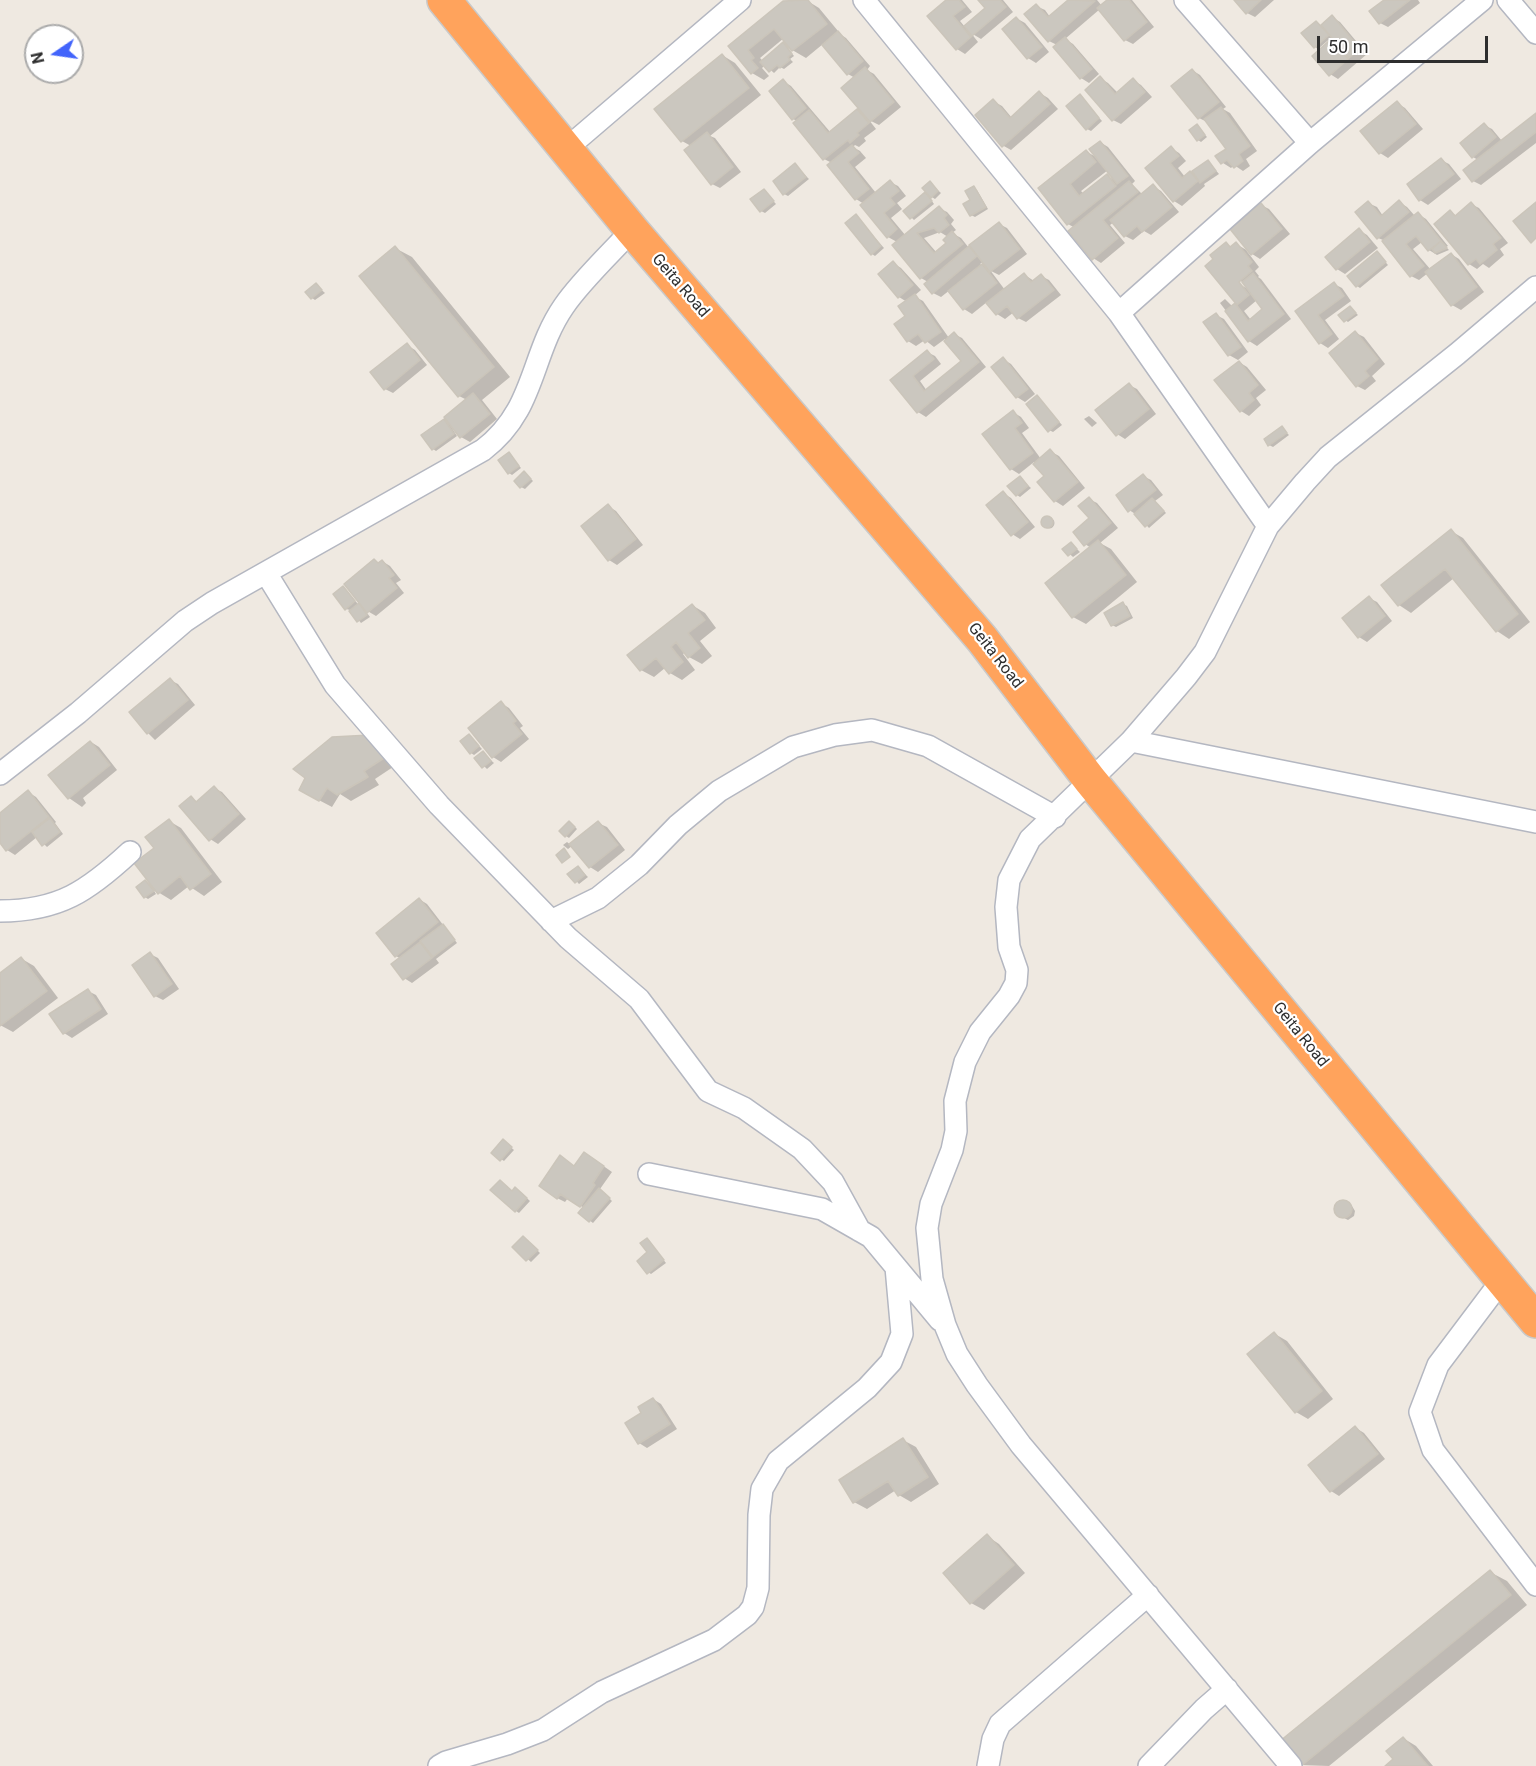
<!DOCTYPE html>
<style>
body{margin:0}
#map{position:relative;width:1536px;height:1766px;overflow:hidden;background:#efe9e1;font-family:Roboto,sans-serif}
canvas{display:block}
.north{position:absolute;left:24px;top:24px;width:60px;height:60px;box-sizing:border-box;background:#fff;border:2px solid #ababab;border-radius:50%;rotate:257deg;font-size:16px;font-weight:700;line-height:24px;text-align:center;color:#2e2e2e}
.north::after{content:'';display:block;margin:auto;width:21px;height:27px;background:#4264fb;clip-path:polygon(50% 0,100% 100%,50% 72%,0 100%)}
.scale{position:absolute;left:1317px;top:36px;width:171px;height:27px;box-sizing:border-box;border:3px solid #2e2e2e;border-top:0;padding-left:8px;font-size:18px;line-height:21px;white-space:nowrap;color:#2e2e2e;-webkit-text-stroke:4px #fff;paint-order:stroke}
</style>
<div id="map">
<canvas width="1536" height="1766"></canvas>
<div class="north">N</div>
<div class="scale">50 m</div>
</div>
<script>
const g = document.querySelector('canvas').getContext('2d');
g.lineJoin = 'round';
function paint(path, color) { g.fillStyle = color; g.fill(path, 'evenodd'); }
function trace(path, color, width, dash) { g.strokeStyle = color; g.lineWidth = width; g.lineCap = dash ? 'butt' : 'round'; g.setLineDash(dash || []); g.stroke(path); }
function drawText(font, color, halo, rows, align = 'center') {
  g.font = font + ' Roboto,sans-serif'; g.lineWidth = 4.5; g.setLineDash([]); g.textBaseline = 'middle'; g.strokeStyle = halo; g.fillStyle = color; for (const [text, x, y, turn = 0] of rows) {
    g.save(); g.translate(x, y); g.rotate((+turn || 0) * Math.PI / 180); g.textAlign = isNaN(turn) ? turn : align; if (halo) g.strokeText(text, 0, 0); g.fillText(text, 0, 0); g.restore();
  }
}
paint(new Path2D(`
 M806,0l13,8 19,23 -1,1 9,6 24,28 -3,4 7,4 27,33 -22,18 -10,-5 7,9 -12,9 2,3 -7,6 -4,-2 -2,2 7,4 6,7 -11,9 21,26 14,-11 8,4 8,10 -9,7 5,6 -11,9 15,18 33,-28 8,4 7,8 -3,4 5,6 -4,3 9,5 8,10 30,-24 8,4 20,26 -28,21 -8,-4 -7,-10 -4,3 10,6 15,20 20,-15 9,6 7,-5 8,4 12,15 -35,27 -8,-4 -4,-6 -9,7 -8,-5 -10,-12 -15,12 -8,-5 -14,-19 -9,7 -8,-4 -5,-11 -7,-4 -27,-33 3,-3 -9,-5 -24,-33 -8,-5 -27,-34 3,-2 -8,-4 -27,-38 -4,-2 -10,-38 8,5 40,47 26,-22 10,5 -12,-38 -7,-4 -25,-30 -17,14 -19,-11 7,9 -4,3 3,3 -9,7 -4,-2 -6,6 -9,-8 -3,3 7,8 -5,4 -12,-7 -21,-27zM784,38l8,11 -9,-5 -20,17 -3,-3zM940,232l8,5v7l-11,9 -13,-15z
 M949,0h13l10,12 -12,9 5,6 22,-19 -7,-8h23l10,12 -32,27 -10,-6 7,9 -13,12 -8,-5z
 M1070,0h27l5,6 8,-6h22l22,27 -21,17 -8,-4 -25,-31 -35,30 8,5 26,30 -10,9 -8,-5 -24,-33 -8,-4 -13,-35 9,4 5,7z
 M1236,0h38l-19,17 -8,-4z
 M1387,0h31l2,3 -32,24 -8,-4z
 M1332,17l8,5 27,32 -29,25 -8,-5 2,-33 8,5 -7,-10 -15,13 -3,-2 1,-25 6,5z
 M1016,18l9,5 24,29 -13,11 -8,-5z
 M722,55l13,8 26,32 -51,41 5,2 26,34 -21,16 -8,-4 -21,-38 -9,-5z
 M1192,70l8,5 26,32 -3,2 7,4 27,38 -11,8 4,7 -7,5 -9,-6 -3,3 -8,-5 -6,-6 11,-8 -21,-27 -8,-4z
 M1100,78l8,5 10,10 15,-13 8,5 11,12 -31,27 -8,-4z
 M1040,93l8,5 10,11 -47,41 -9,-5 -9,-44 9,5 10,12z
 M1080,96l22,25 -11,10 -4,-2z
 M1397,103l8,5 18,21 -35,29 -8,-5z
 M1536,115v28l-55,42 -8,-4 5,-21 -5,-3 11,-32 8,4 10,12z
 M1197,126l10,11 -6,5 -3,-2z
 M1100,142l8,5 27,34 -3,3 11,11 10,-9 8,5 18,21 -28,23 -7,-4 -11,9 -8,-4 -11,-14 -4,3 15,18 -24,20 -8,-5 -18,-30 -7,-4 -28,-35 47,-37 11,6zM1108,170l9,11 -10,-5 -23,18 -3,-3z
 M1171,148l8,5 7,8 -8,7 7,9 5,-4 8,5 10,-17 11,13 -15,10 1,2 -23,20 -8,-5 -27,-33z
 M1441,160l8,4 12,15 -33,26 -8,-5z
 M795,165l14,14 -21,17 -4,-2z
 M930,183l11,10 -6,6 -8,-5 7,10 -20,16 -9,-9 23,-19z
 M974,188l3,2 11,19 -13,8 -4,-2z
 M764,191l12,13 -11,9 -4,-2z
 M1399,202l8,5 8,9 3,-2 8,5 22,27 -2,1 3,3 -12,5 -8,-5 -7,-8 -9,7 18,21 20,-16 8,5 25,33 -23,18 -9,-5 -24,-32 -9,7 -8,-4 -28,-36 -5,-2 -10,-35 9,4 6,9z
 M1471,204l8,4 29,35 -8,6 4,6 -15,13 -6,-4 -6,5 -8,-5 -33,-40 14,-12 7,4z
 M1261,205l8,4 21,25 -30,25 -14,-9 13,17 -4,4 4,5 -1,1 3,2 30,40 -34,27 -8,-5 -29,-38 5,-4 8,8 4,-4 -30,-37 8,-7 -3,-4 14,-11 6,3 4,-3 14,8 -18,-23zM1233,277l13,7v4l-15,-9zM1257,300l7,10 -13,10 -7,-9z
 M856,216l28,32 -9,8 -3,-2z
 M1359,230l8,5 11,13 -33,26 -8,-5 -10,-12z
 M395,248l17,9 98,120 -28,23 15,19 -27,23 -9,-5 -15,-20 21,-17 -8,-4z
 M1377,253l11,12 -28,23 -3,-2z
 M893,263l8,5 20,22 -7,6 9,5 26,37 5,-4 8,4 24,29 -60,50 -8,-5 -26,-32 35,-28 8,4 6,8 -21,17 7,10 36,-29 -18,-23 -11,8 -9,-7 -9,6 -8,-5 -12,-17 11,-7v-15l-8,-5z
 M1334,284l8,4 9,13 -26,19 14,19 -11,9 -8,-5 -23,-32z
 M316,285l9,8 -10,7 -3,-2z
 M1351,308l7,7 -10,7 -3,-2z
 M1216,315l8,4 24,33 -10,8 -9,-5 -24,-33z
 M1356,333l8,4 21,27 -13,12 4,5 -11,9 -8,-4z
 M407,345l8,5 12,15 -34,28 -8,-4z
 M1003,359l8,5 24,30 -10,8 -8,-5z
 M1239,362l8,5 19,23 -10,8 5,7 -12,11 -8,-5z
 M1129,385l8,4 19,25 -31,25 -8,-5z
 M1037,396l25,29 -9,7 -4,-2z
 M1013,412l8,5 8,11 -7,5 19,26 9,-8 9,5 26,32 -22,18 -8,-5 -16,-18 7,-6 -12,-15 -15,12 -8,-5z
 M1089,416l8,7 -5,4 -8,-8z
 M444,421l6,4 7,11 -21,15 -3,-2z
 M1282,428l7,7 -16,12 -4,-2z
 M509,454l12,14 -9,7 -3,-2z
 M525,473l8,8 -8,8 -4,-2z
 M1143,476l8,4 12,15 -8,6 11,12 -17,15 -12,-13 -8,-5z
 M1020,478l11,10 -11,9 -3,-2z
 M1003,493l8,5 24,29 -15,12 -8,-5z
 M1089,499l8,4 21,25 -18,15 11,6 26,33 -51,42 -13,-7 18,-69 -6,-4 6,-26z
 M608,506l8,5 27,34 -26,20 -8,-5z
 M1043.5 523a5.5 5.5 0 1 1 11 0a5.5 5.5 0 1 1-11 0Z
 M1451,531l12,7 67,84 -21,17 -12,-8 -43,-53 -43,35 -12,-8z
 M1071,543l9,9 -7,5 -9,-8z
 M382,561l8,5 11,14 -5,3 8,10 -28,23 -12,-7 6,8 -9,6 -11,-13 -4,-1 -3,-21 16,17 7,4 13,-45z
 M1369,598l8,4 15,19 -25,21 -8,-5z
 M1123,604l4,2 6,12 -17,9 -4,-2z
 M692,605l13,8 11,15 -16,13 12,15 -10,8 -13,-7 -3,-5 -3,2 12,16 -13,10 -12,-7 -5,-5 -11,9 -13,-7z
 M170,680l8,4 17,21 -40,35 -7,-7z
 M501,703l8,5 14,18 -3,2 9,11 -28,23 -8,-5z
 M469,735l13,14 -8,6 -3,-2z
 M370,736l26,29 -21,14 4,6 -28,16 -11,-7 -8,13 -19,-10z
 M91,742l8,5 18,23 -34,28 3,5 -4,4 -13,-9z
 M483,753l11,10 -7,6 -11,-11z
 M214,788l8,4 24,27 -28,25 -8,-5 -19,-41 7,4z
 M28,792l8,5 20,25 -1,1 8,11 -16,13 -10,-10 -22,18 -8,-5 -7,-9v-27z
 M169,821l12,7 41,54 -18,14 -15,-10 -18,14 -18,-11 3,5 -8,5 -3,-2v-15l9,5 2,-39z
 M598,823l9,4 18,23 -27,22 -8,-5 -18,-21 -4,3 -5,-4 4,-3 4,3z
 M573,825l4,4 -8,9 -3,-2z
 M578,867l10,10 -9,7 -9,-10z
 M419,899l8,5 30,39 -21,16 3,4 -27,20 -8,-5 -3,-19 -5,-3 -18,-23z
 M150,954l8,4 21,31 -16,11 -8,-4z
 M22,959l12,7 24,32 -45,34 -13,-7v-50z
 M88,991l8,4 12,19 -36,24 -8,-5z
 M506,1143l8,7 -10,11 -3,-2z
 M592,1158l20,14 -12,17 12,12 -19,22 -13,-10 4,-5 -16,-10 -3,4 -8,-4 18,-31z
 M519,1191l11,10 -11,12 -3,-2 -3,-19z
 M1343,1201l9,5 3,5 -1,5 -6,4 -12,-6 -1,-5 4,-7z
 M527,1240l13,13 -9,9 -17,-15z
 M647,1240l19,23 -15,11 -3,-2 1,-19z
 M1275,1334l12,7 46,58 -25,20 -12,-7z
 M653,1399l8,5 16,25 -30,19 -8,-5 -12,-19 16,-11z
 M1356,1428l8,5 21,26 -46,37 -8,-5 -21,-26z
 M903,1440l13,7 23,37 -28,18 -12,-7 -3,-5 -29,19 -13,-7z
 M987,1536l12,8 26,29 -41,37 -13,-7z
 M1490,1572l17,9 20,24 -198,161 -27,-1z
 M1403,1738l13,8 17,20h-46l8,-7z`), '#0003');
const building = new Path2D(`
 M808,0l19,24 -35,27 -18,-22 -26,21 6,8 -3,2 7,8 -7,6 -23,-28 55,-45z
 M946,0h13l6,7 -12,9 18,21 -15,13 -29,-34z
 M978,0h22l6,7 -34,29 -8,-10 21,-18z
 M1068,0l27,1 -47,41 -24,-28 12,-10 12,13z
 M1107,0h22l18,22 -23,19 -27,-33z
 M1234,0h27l-15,14z
 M1384,0h26l-31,24 -10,-13z
 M1332,15l28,34 -11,9 -28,-33z
 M1016,17l26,30 -15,12 -25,-30z
 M1316,21l13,14 -15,13 -13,-15z
 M838,31l25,30 -16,14 -25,-30z
 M1065,37l27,32 -12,10 -27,-32z
 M1331,39l17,20 -19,17 -17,-20z
 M783,42l9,12 -4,3 2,3 -10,8 -3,-3 -8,7 -9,-10z
 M722,54l27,34 -68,54 -27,-33z
 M865,67l29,35 -24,20 -29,-34z
 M1192,69l27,33 -21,17 -27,-33z
 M1100,76l15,18 18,-16 12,14 -33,29 -27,-31z
 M783,79l23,29 -14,12 -23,-29z
 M1039,91l11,13 -48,43 -27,-32 18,-16 17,19z
 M1080,94l19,24 -13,12 -20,-24z
 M1397,101l19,23 -37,30 -19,-23z
 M1221,107l29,39 -11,8 4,7 -9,7 -7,-8 -6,4 -6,-8 11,-7 -22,-30z
 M857,109l12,14 -12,10 2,2 -9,8 -2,-3 -25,20 -30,-37 16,-13 19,23z
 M1536,113v19l-64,50 -9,-12z
 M1484,123l12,14 -24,21 -12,-15z
 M1197,124l8,11 -8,6 -8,-11z
 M707,132l26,35 -22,18 -27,-35z
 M1100,141l28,35 -11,8 -28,-35z
 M852,145l7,8 -11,9 21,27 -14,11 -28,-35z
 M1171,146l8,10 -9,7 12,15 8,-7 8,10 -25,21 -28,-34z
 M1086,150l10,12 -26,22 9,12 28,-22 9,12 -49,39 -29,-37z
 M1441,158l13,16 -35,27 -12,-17z
 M1208,160l8,11 -16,12 -8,-12z
 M795,163l11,14 -23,18 -10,-14z
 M890,180l9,11 -9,7 5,6 -11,9 13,16 -10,9 -27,-33z
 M930,181l8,10 -7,7 -9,-10z
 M1129,181l9,11 -35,28 15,18 -26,22 -24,-29z
 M1153,184l19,23 -30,25 -5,-6 -13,11 -14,-17z
 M974,186l12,21 -16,9 -7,-12 7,-4 -5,-9z
 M764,189l10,12 -14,11 -10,-13z
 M925,192l7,9 -22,18 -7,-8z
 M1399,200l10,12 -32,27 -22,-27 13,-11 13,15z
 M1471,202l30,36 -8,6 4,6 -17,14 -4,-5 -8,6 -34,-41 16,-14 5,6z
 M1536,202v36l-5,5 -18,-22z
 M1261,203l21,26 -31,26 -21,-26z
 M939,206l8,9 -3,3 5,7 -10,8 -5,-5 -17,5 17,20 12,-10 -3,-3 9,-9 11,13 -43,35 -28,-34z
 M1418,212l23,29 -13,10 -12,-15 -10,8 18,22 -14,11 -28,-36z
 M856,214l25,32 -10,9 -26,-32z
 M999,222l21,27 -30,23 -21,-27z
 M1359,228l11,14 -34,28 -11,-13z
 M1441,241l6,7 -12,5 -3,-4z
 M1226,242l4,5 6,-5 16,20 -4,4 4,5 -13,11 10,13 -12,10 -32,-39 8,-7 -3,-4z
 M395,246l99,121 -36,30 -99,-121z
 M969,246l8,10 -45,38 -8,-10z
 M1377,251l9,11 -30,25 -9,-11z
 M1451,253l26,34 -26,19 -26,-34z
 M893,261l20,24 -15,13 -20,-24z
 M982,264l15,19 -34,27 -15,-19z
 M1024,273l7,9 10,-8 13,16 -37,29 -10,-13 -11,9 -10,-12z
 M1253,273l31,41 -36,28 -23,-31 10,-8 13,18 14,-12 -20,-27z
 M1334,282l10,14 -26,19 14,19 -13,10 -24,-33z
 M316,283l6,7 -11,9 -6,-7z
 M915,294l26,38 -16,11 -7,-9 -11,8 -13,-18 11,-8 -7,-10z
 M1350,306l6,7 -12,9 -6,-7z
 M1216,313l25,34 -13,9 -25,-34z
 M1355,331l23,28 -13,12 4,5 -13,11 -27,-34z
 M954,332l25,30 -62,51 -27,-33 37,-30 7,9 -21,17 11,15 37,-30 -17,-20z
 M407,343l13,17 -36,30 -14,-18z
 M1003,357l25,32 -12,9 -25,-31z
 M1239,361l19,24 -9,8 5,7 -14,12 -26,-32z
 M1129,383l20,26 -33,27 -21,-26z
 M473,393l17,21 -30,24 -16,-21z
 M1037,395l22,27 -11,10 -22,-28z
 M1013,410l9,13 -7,5 18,25 -23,17 -28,-36z
 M444,419l10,15 -22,16 -11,-15z
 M1282,426l5,7 -19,13 -4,-7z
 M1050,449l28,33 -24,20 -17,-20 7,-6 -11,-12z
 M509,452l10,14 -11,8 -10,-14z
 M524,471l7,8 -11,9 -6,-7z
 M1143,474l13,16 -28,22 -12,-17z
 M1020,476l8,10 -12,10 -9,-10z
 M1003,491l25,31 -17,14 -25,-31z
 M1089,497l22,26 -27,23 -11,-14 16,-14 -11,-12z
 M1152,498l12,13 -19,16 -11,-13z
 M608,504l28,35 -28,22 -27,-35z
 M1041 522a6 6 0 1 1 12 0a6 6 0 1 1-12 0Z
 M1451,529l67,85 -22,18 -51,-63 -47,37 -17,-21z
 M1098,540l28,35 -54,43 -27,-35z
 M1071,542l6,7 -9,7 -6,-7z
 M374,559l4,4 4,-3 12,15 -5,3 8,10 -30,25 -23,-29z
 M343,586l12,15 -10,9 -12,-16z
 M1369,596l16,20 -27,22 -16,-20z
 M1123,602l7,14 -19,10 -7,-13z
 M359,603l8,12 -10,7 -8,-11z
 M692,604l13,16 -17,13 12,15 -12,10 -12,-16 -5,5 12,15 -14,12 -13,-16 -16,13 -13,-16z
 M170,678l18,22 -41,34 -18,-22z
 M501,701l15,20 -3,2 9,11 -30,24 -24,-30z
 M469,734l10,12 -9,8 -10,-13z
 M370,735l14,23 -20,13 4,6 -31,18 -10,-7 -8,13 -20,-11 6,-12 -12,-9 39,-32z
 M90,741l20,24 -42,34 -20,-24z
 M483,751l8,10 -9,7 -8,-10z
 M214,786l25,28 -30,27 -30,-35 12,-10 5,6z
 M28,790l21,27 -43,34 -6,-8v-30z
 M50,818l10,14 -18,14 -10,-14z
 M169,819l42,55 -21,16 -10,-14 -22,18 -24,-31 20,-15 -9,-11z
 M569,821l6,6 -10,10 -6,-6z
 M598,821l20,24 -29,23 -20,-24z
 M564,848l6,9 -8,6 -6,-8z
 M578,866l7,9 -10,8 -8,-9z
 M145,880l9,11 -10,7 -8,-11z
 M419,898l19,24 -43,35 -19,-24z
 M443,924l12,16 -22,17 -13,-16z
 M420,942l12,16 -29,22 -12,-16z
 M150,952l22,32 -18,13 -22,-32z
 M21,957l26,34 -47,35v-53z
 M88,989l13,20 -38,25 -14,-20z
 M503,1139l9,8 -12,14 -9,-8z
 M584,1152l20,14 -11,17 2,2 -15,22 -20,-13 -3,5 -18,-13 21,-31 14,11z
 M500,1180l12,11 3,-4 12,11 -12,14 -25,-22z
 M599,1188l11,10 -21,24 -11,-9z
 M1334 1209a9 9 0 1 1 18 0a9 9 0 1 1-18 0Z
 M523,1236l15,14 -12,11 -14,-14z
 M647,1238l17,22 -17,14 -10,-13 10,-9 -7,-9z
 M1274,1332l48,59 -27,22 -48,-59z
 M653,1398l17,26 -32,20 -13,-21 16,-10 -3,-6z
 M1355,1426l23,28 -48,38 -22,-27z
 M903,1438l25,39 -30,19 -10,-15 -35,22 -14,-23z
 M987,1534l27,31 -44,39 -27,-31z
 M1490,1570l21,25 -210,171 -21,-25z
 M1403,1737l25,29h-43l8,-7 -7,-8z`);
paint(building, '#cbc7bf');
trace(building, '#cbc5ba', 1.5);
const street = new Path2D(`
 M864,0l255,313 149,213
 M1185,0l125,143
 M1508,0l28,33
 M566,149l174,-149
 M1119,313l191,-170 172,-143
 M266,573l69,112 104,120 129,133 71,61 69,92 36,17 58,41 31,33 27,49
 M1131,741l405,81
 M0,774l78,-61 107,-92 27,-18 271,-153c53,-40 47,-95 81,-144 17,-25 47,-53 68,-76
 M0,911c59,0 88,-20 130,-59
 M551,921l47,-23 41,-33 39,-40 41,-34 74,-44 42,-12 37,-5 56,16 127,71
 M649,1174l173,35 49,28 69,83
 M1502,1280l-64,85 -18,47 13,38 103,135
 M439,1766l7,-4 61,-18 36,-14 59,-38 112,-52 33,-25 6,-8 5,-19 1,-73 3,-26 16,-28 89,-73 24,-26 11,-28 -6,-67
 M988,1766l5,-27 7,-15 148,-129
 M1149,1766l55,-57 23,-20
 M1291,1766l-270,-321 -44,-60 -20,-31 -12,-29 -13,-46 -5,-51 4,-24 21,-54 4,-19 -1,-30 10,-39 15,-30 29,-36 7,-13 1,-13 -8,-23 -3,-40 3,-27 21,-41 101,-98 55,-64 19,-25 63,-126 37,-44 23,-25 129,-103 79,-67`);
const highway = new Path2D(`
 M444,0l188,230 350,409 108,141 446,541`);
trace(street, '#b4b7c1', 24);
trace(highway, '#c9c9c9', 36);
trace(street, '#fff', 21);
trace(highway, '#ffa35c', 33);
drawText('16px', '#2e2e2e', '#fff', [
 ["Geita Road",680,286,49],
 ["Geita Road",995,656,52],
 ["Geita Road",1300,1035,51]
]);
</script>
